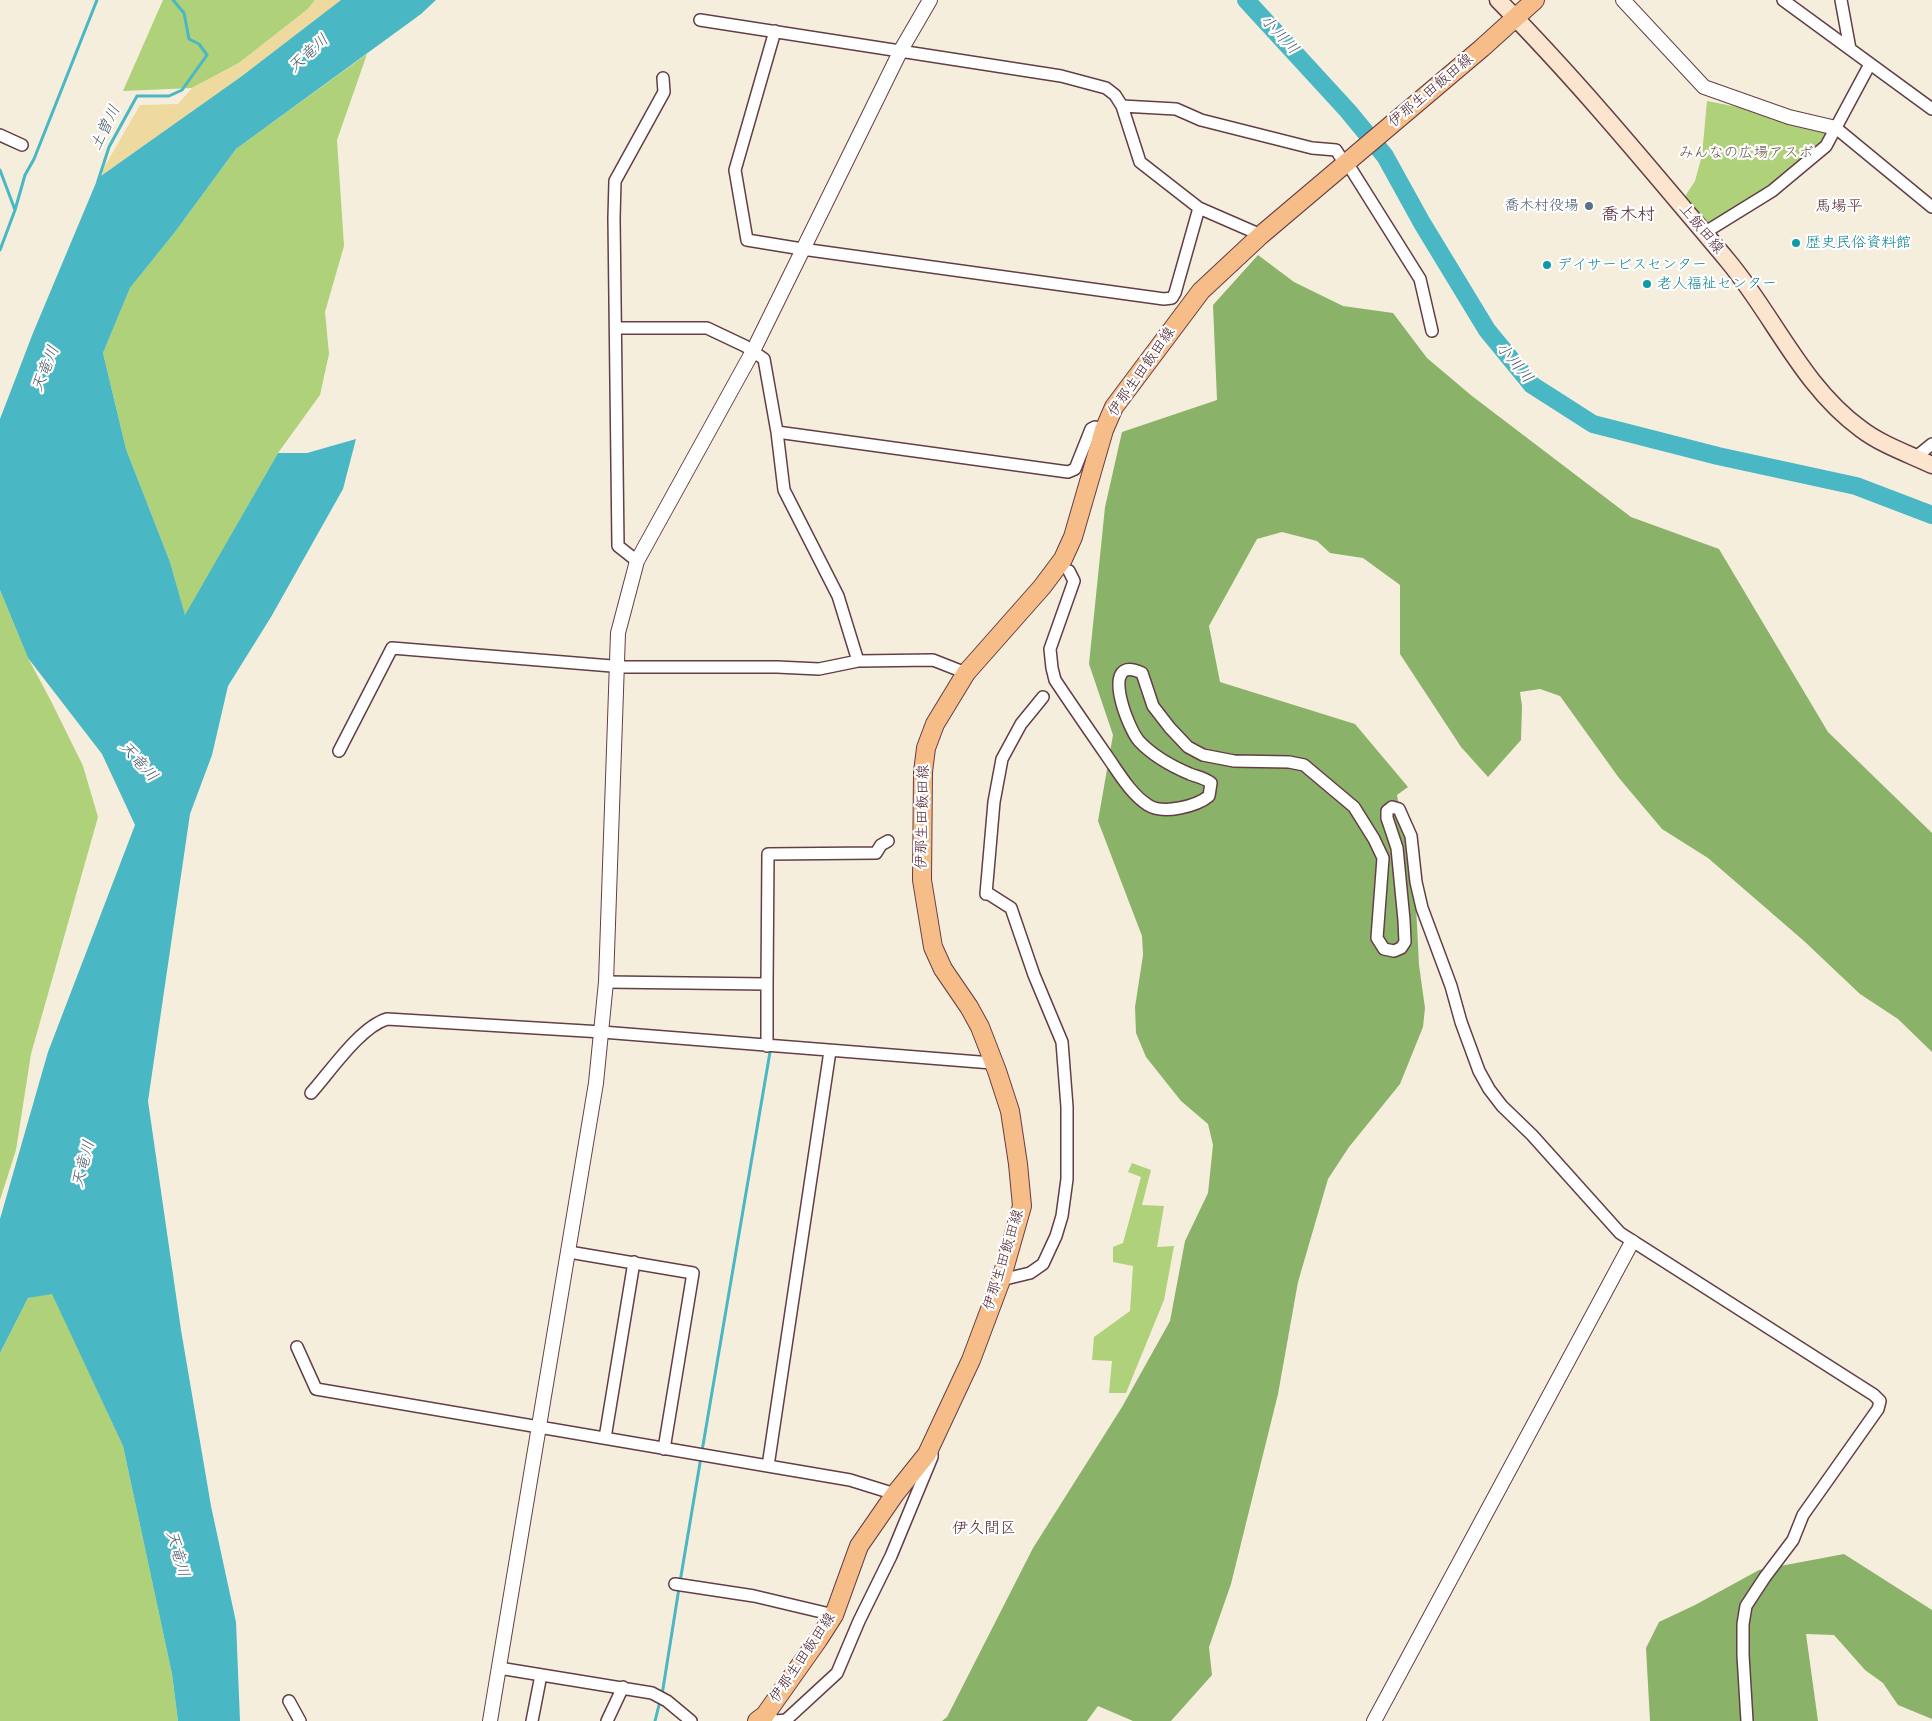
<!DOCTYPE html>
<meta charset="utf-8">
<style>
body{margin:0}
canvas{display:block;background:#f6eedd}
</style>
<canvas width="1932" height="1721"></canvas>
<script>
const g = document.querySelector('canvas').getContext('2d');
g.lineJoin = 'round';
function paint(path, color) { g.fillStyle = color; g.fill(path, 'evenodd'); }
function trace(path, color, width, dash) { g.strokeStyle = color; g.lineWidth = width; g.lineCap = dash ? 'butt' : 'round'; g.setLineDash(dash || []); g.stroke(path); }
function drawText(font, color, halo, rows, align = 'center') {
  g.font = font + ' Sriracha,"Klee One",sans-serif'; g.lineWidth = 4.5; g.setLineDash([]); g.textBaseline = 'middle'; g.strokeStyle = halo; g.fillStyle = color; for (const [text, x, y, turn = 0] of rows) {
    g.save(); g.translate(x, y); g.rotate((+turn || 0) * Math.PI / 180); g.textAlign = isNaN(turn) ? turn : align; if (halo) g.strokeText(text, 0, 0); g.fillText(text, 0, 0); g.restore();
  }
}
paint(new Path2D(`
 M163,0h152l-7,9 -69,54 -47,25 -69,3z
 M367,54l-30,86 7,106 -19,66 4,42 -9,41 -42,58 -93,163 -15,-54 -44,-113 -23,-96 27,-65 45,-56 61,-83z
 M1707,101l82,16 44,12 -9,18 -120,86 -22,-32 13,-20 7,-26z
 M0,590l28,68 23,43 32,65 15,51 -67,237 -15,96 -16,50z
 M1132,1163l19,7 -9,35 22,1 -7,41 17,-1 -10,54 -38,93h-17l3,-32 -20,-1 2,-23 36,-26 3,-45 -20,-4v-15l10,-4 18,-66 -13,-5z
 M52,1293l71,153 49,228 6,47h-178v-368l28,-55z`), '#aed179');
paint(new Path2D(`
 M1258,255l36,27 49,24 50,7 34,45 45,38 159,121 88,32 109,183 104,101v219l-34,-33 -38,-25 -56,-53 -96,-83 -46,-29 -43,-51 -59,-82 -20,-7 -20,3 2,14 -1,34 -33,37 -27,-30 -61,-93v-69l-37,-27 -33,-5 -13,-12 -35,-9 -25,7 -48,87 11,56 135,42 53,63 -11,8 19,110 3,60 6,43 -2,19 -23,57 -51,63 -21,32 -30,103 -20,112 -47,190 -22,63 3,28 -41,46h-38l-35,-15 -11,15h-145l5,-4 86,-169 89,-141 48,-86 15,-80 23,-48 5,-48 -5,-21 -27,-23 -35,-44 -10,-24 -1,-26 8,-52 -1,-19 -44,-115 15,-86 -24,-71 16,-157 17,-75 95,-32 -4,-95z
 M1844,1554l88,56v109l-34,-14 -15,-22 -18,-13 -31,-35 -28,-1 12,87h-168l-4,-73 13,-26 36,-17 64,-35z`), '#8ab369');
paint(new Path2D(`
 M315,0h26l-99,76 -144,102 42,-73 38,-1 14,-16 47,-25 69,-54z`), '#eeda9e');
paint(new Path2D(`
 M341,0h95l-15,14 -185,135 -61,83 -45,56 -27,65 23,96 44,113 15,53 93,-162h29l49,-14 -13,50 -72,128 -43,69 -16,69 -22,59 -42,287 33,229 30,176 25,116 4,99h-62l-6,-47 -49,-228 -71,-152 -24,4 -28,55v-134l48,-167 87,-227 -33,-71 -74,-96 -28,-68v-171l33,-86 65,-155 144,-102z`), '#49b7c4');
trace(new Path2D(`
 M0,170l15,40
 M98,181l11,-34 28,-51h32l13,-6 25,-35 -8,-11 -10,-5 -5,-26 -11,-13
 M0,250l15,-40 10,-35 9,-16 63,-159
 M702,1451l68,-399
 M680,1582l21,-125
 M662,1695l17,-107
 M655,1721l5,-20`), '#49b7c4', 3);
trace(new Path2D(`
 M1246,0l102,111 37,45 37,67 65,107 45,55 61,39 125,32 138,30 76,29`), '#49b7c4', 18);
const minor = new Path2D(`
 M1783,0l149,109
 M1841,0l9,49
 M700,20l361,56 45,12 9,7 7,11 18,56 59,46 62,27
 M775,31l-40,139 12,70 55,9 362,50 8,-1 3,-5 24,-85
 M1122,106l54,3 25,11 111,28 24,2 9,14
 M1836,128l96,79
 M0,135l22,10
 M1351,169l69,110 12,52
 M1704,233l68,-42 54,-45 44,-82
 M617,328h90l38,18 19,13 13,73 7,58 54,106 20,65
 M777,432l291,40 7,-3 16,-40 4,-2 9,3
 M1916,457l16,-13
 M637,561l-19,-15 -4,-328 1,-37 49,-89 -1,-14
 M1069,571l5,10 -24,68 2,19 3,12c18,27 36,53 54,79 11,16 23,36 39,46 15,10 49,1 61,-9l2,-13c-6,-5 -13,-6 -21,-9 -19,-8 -37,-18 -51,-33 -12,-14 -40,-88 3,-68l11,33 17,22 18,19 15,8 31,6 55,1 15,3 50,42 20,32 9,19 -6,80 7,11 10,2 7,-3 4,-6 -1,-22 -7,-72 -10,-30v-7l5,-4 7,2 12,27 5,46 6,26 29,78 10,36 18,49 10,18 13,17 30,29 88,98 254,162 6,6 -2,8 -75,106 -10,25 -28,37 -19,29 -3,18v31l4,66
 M339,751l53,-103 232,19h153l42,2 39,-8 75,-1 33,13
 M606,982l161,2v62
 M767,984l1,-130 108,-1 5,-8 7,-4
 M311,1093c19,-21 49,-66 76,-74l215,13 390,31
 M569,1252l124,21 -29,176
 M1001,1280l29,-7 13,-9 13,-28 6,-20 5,-37v-72l-5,-65 -28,-67 -23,-67 -22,-14h-3l8,-92 8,-43 19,-35 22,-27
 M297,1347l19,42 534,91 45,14
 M605,1438l29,-176
 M768,1466l62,-415
 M675,1584l79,12 80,19
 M499,1668l153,25 15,8 24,20
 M289,1701l11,20
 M765,1715l11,6 10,-1 51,-47 22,-52 32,-65 41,-99v-4
 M532,1721l9,-46
 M607,1721l16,-34`);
const tertiary = new Path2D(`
 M1623,0l81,87 85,30 47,11
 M490,1721l106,-638 10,-101 12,-349 19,-72 116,-210 148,-301 29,-50
 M1374,1721l258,-479`);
const secondary = new Path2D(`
 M1498,0c82,83 155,172 230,261 46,55 74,125 133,168 21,16 48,25 71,36`);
const primary = new Path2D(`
 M757,1721l8,-6 53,-75 16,-25 25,-69 36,-52 32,-40 44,-94 30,-80 21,-74 -4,-42 -8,-53 -13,-40 -17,-44 -11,-20 -26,-38 -10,-22 -11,-67 1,-108 3,-24 9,-24 31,-51 76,-86 21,-28 10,-22 31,-107 10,-23 87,-116 60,-56 221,-187 53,-48`);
trace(minor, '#643e46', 14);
trace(tertiary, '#643e46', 16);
trace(secondary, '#643e46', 19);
trace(primary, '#643e46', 20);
trace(minor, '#fff', 11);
trace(tertiary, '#fff', 14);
trace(secondary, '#fce5cf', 16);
trace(primary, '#f7bd88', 18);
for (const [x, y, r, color] of [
 [1589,206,5,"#5c6f8a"],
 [1796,243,5,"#0f9aa8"],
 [1547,265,5,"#0f9aa8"],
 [1647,284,5,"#0f9aa8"]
]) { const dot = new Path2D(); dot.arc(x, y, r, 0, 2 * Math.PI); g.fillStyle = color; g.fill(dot); trace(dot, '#fff', 2); }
drawText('15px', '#4a1f2b', '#fff', [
 ["伊那生田飯田線",1431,91,-40],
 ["上飯田線",1701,229,50],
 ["伊那生田飯田線",1142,372,-55],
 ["伊那生田飯田線",923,817,-89],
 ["伊那生田飯田線",1004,1260,-73],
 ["伊那生田飯田線",803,1658,-56]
]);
drawText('15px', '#685442', '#fff', [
 ["みんなの広場アスボ",1746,153]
]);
drawText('15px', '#4e5e75', '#fff', [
 ["喬木村役場",1579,206]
], 'right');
drawText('15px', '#0d838f', '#fff', [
 ["歴史民俗資料館",1806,243],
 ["デイサービスセンター",1557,265],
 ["老人福祉センター",1657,284]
], 'left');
drawText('italic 16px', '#4a5c68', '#fff', [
 ["小川川",1279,35,47],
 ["天竜川",309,54,-42],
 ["土曽川",106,128,-64],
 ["小川川",1514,363,50],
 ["天竜川",46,369,-68],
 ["天竜川",138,762,48],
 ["天竜川",84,1164,-75],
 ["天竜川",177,1554,74]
]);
drawText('16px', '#4a1f2b', '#fff', [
 ["馬場平",1839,207],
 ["伊久間区",984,1529]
]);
drawText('18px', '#4a1f2b', '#fff', [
 ["喬木村",1628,215]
]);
</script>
